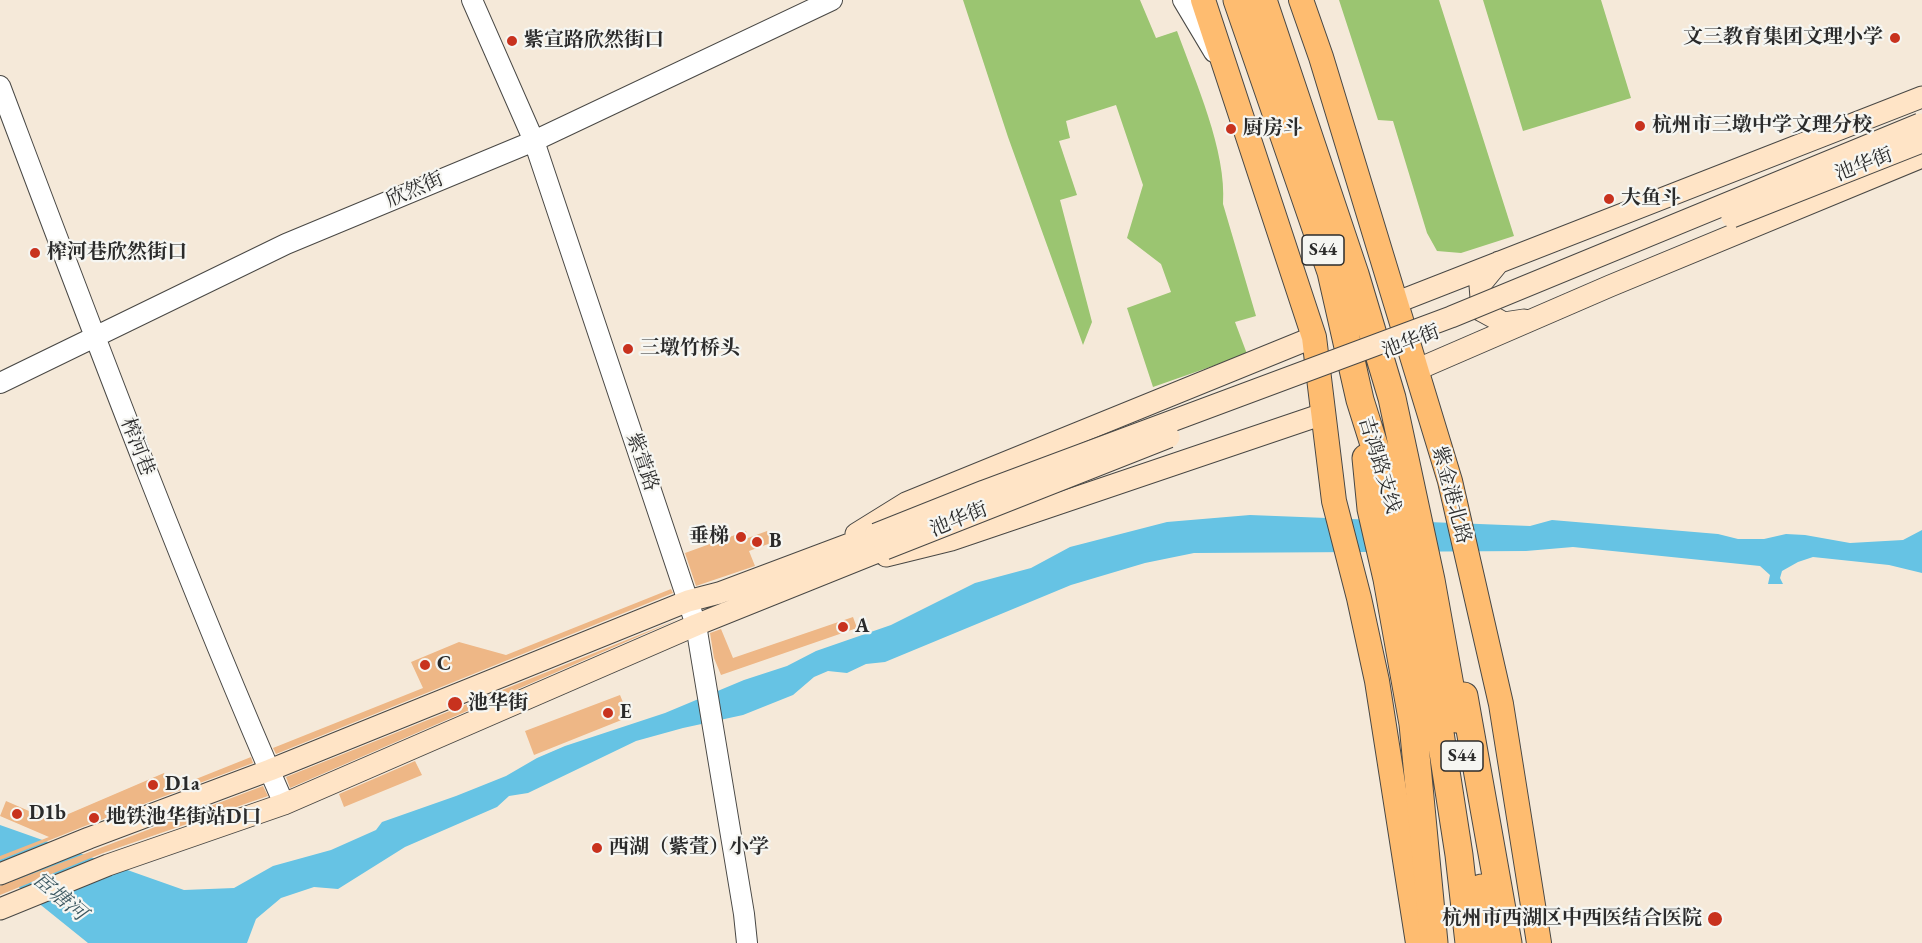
<!DOCTYPE html>
<meta charset="utf-8">
<style>
body{margin:0}
canvas{display:block;background:#f5e9d9}
</style>
<canvas width="1922" height="943"></canvas>
<script>
const g = document.querySelector('canvas').getContext('2d');
g.lineJoin = 'round';
function paint(path, color) { g.fillStyle = color; g.fill(path, 'evenodd'); }
function trace(path, color, width, dash) { g.strokeStyle = color; g.lineWidth = width; g.lineCap = dash ? 'butt' : 'round'; g.setLineDash(dash || []); g.stroke(path); }
function drawText(font, color, halo, rows, align = 'center') {
  g.font = font + ' "EB Garamond","Noto Serif SC",serif'; g.lineWidth = 4.5; g.setLineDash([]); g.textBaseline = 'middle'; g.strokeStyle = halo; g.fillStyle = color; for (const [text, x, y, turn = 0] of rows) {
    g.save(); g.translate(x, y); g.rotate((+turn || 0) * Math.PI / 180); g.textAlign = isNaN(turn) ? turn : align; if (halo) g.strokeText(text, 0, 0); g.fillText(text, 0, 0); g.restore();
  }
}
paint(new Path2D(`
 M963,0h177l16,38 21,-7c18,50 50,120 46,173l33,112 -21,6 12,32 -94,33 -26,-79 44,-16 -10,-28 -34,-26 16,-53 -27,-80 -50,16 4,17 -11,3 18,54 -17,5 32,122 -9,23 -75,-208z
 M1339,0h100l75,236 -53,17 -24,-2 -10,-18 -34,-112 -15,-1z
 M1483,0h118l30,98 -108,33z`), '#9bc571');
paint(new Path2D(`
 M1250,515l280,11 22,-6 166,14 20,5h26l22,-5 19,1 45,8 53,-3 19,-10v43l-33,-8 -76,-8 -15,5 -16,9 -2,7 3,6h-15l2,-9 -10,-9 -187,-19 -47,4 -332,2 -49,10 -74,22 -186,77 -19,2 -19,9 -19,-2 -14,6 -21,18 -50,20 -60,13 -47,13 -108,52 -19,3 -12,11 -92,40 -67,42 -24,-2 -33,11 -25,21 -9,24h-159l-77,-62 -11,-4v-52l184,65 50,-2 39,-22 58,-16 45,-20 6,-8 74,-26 50,-20 31,-18 28,-12 100,-33 79,-33 43,-14 29,-15 75,-26 84,-42 56,-15 39,-21 97,-25z`), '#66c3e4');
paint(new Path2D(`
 M746,531l2,7 19,-7 4,12 -22,8 6,15 -59,20 -11,-33z
 M671,589l2,4 -397,161 -3,-6 150,-60 -12,-26 48,-20 47,13z
 M853,617l4,11 -136,47 -7,-17 -4,-25 11,-4 12,29z
 M681,618l-391,170 -4,-11z
 M620,695l9,22 -95,38 -9,-24z
 M251,757l2,6 -168,63 -85,34v-4l49,-19 -49,-21 6,-15 46,20 112,-48 7,16z
 M415,761l7,14 -78,32 -5,-13z
 M263,786l5,10 -165,57 -103,42v-9z`), '#eeb786');
const tertiary = new Path2D(`
 M472,0l62,141 162,484 48,289 3,29
 M1183,0l31,52
 M0,86c91,241 181,482 284,718
 M0,383l286,-139 248,-103 298,-141`);
const secondary = new Path2D(`
 M1499,262l-19,23 2,26 22,12 20,-3
 M1395,303l527,-206
 M1416,370l194,-84 312,-129
 M856,534l50,-31 408,-166
 M886,556l65,-16 372,-126
 M0,874l89,-36 181,-68 418,-169 31,-8 157,-59
 M0,909l108,-44 176,-61 412,-179 189,-76`);
const primary = new Path2D(`
 M1203,0l111,337 20,164 25,97 18,83 41,262
 M1301,0l20,57 129,424 51,223 38,239`);
const motorway = new Path2D(`
 M1237,0l94,272 29,128 33,105 43,202 23,148 10,88
 M1263,0l92,274 37,124 39,182 25,139
 M1366,458l5,51 16,70 26,145 21,219
 M1464,696l44,247
 M1481,888l8,55`);
trace(tertiary, '#494845', 22);
trace(secondary, '#494845', 23);
trace(primary, '#494845', 26);
trace(motorway, '#494845', 29);
trace(tertiary, '#fff', 20);
trace(secondary, '#ffe4c6', 21);
trace(primary, '#febc70', 24);
trace(motorway, '#febc70', 27);
const secondaryBridge = new Path2D(`
 M1732,217l190,-75
 M876,534l108,-43 467,-174 469,-193
 M885,549l284,-112`);
trace(secondaryBridge, '#494845', 23, []);
trace(secondaryBridge, '#ffe4c6', 21);
for (const [x, y, r, color] of [
 [1895,38,6,"#c8321e"],
 [512,41,6,"#c8321e"],
 [1640,126,6,"#c8321e"],
 [1231,129,6,"#c8321e"],
 [1609,199,6,"#c8321e"],
 [35,253,6,"#c8321e"],
 [628,349,6,"#c8321e"],
 [741,537,6,"#c8321e"],
 [757,542,6,"#c8321e"],
 [843,627,6,"#c8321e"],
 [425,665,6,"#c8321e"],
 [455,704,8,"#c8321e"],
 [608,713,6,"#c8321e"],
 [153,785,6,"#c8321e"],
 [17,814,6,"#c8321e"],
 [94,818,6,"#c8321e"],
 [597,848,6,"#c8321e"],
 [1715,919,8,"#c8321e"]
]) { const dot = new Path2D(); dot.arc(x, y, r, 0, 2 * Math.PI); g.fillStyle = color; g.fill(dot); trace(dot, '#f6f6f2', 2); }
for (const [x, y, w] of [
 [1323,250,42],
 [1462,756,42]
]) { const box = new Path2D(); box.roundRect(x - w / 2, y - 15, w, 30, 4.5); g.fillStyle = '#f6f6f2'; g.fill(box); trace(box, '#2b2b2b', 1.5); }
drawText('bold 18px', '#2b2b2b', null, [
 ["S44",1323,250],
 ["S44",1462,756]
]);
drawText('bold 20px', '#2b2b2b', '#f6f6f2', [
 ["文三教育集团文理小学",1883,38,"right"],
 ["紫宣路欣然街口",524,41],
 ["杭州市三墩中学文理分校",1652,126],
 ["厨房斗",1243,129],
 ["大鱼斗",1621,199],
 ["榨河巷欣然街口",47,253],
 ["三墩竹桥头",640,349],
 ["垂梯",729,537,"right"],
 ["B",769,542],
 ["A",855,627],
 ["C",437,665],
 ["池华街",468,704],
 ["E",620,713],
 ["D1a",165,785],
 ["D1b",29,814],
 ["地铁池华街站D口",106,818],
 ["西湖（紫萱）小学",609,848],
 ["杭州市西湖区中西医结合医院",1702,919,"right"]
], 'left');
drawText('20px', '#2b2b2b', '#f6f6f2', [
 ["池华街",1864,165,-21],
 ["欣然街",415,190,-23],
 ["池华街",1411,342,-21],
 ["榨河巷",137,447,69],
 ["紫萱路",642,462,71],
 ["吉鸿路支线",1379,465,73],
 ["紫金港北路",1451,495,75],
 ["池华街",959,520,-22]
]);
drawText('italic 21px', '#3d5962', '#f6f6f2', [
 ["宦塘河",59,897,40]
]);
</script>
